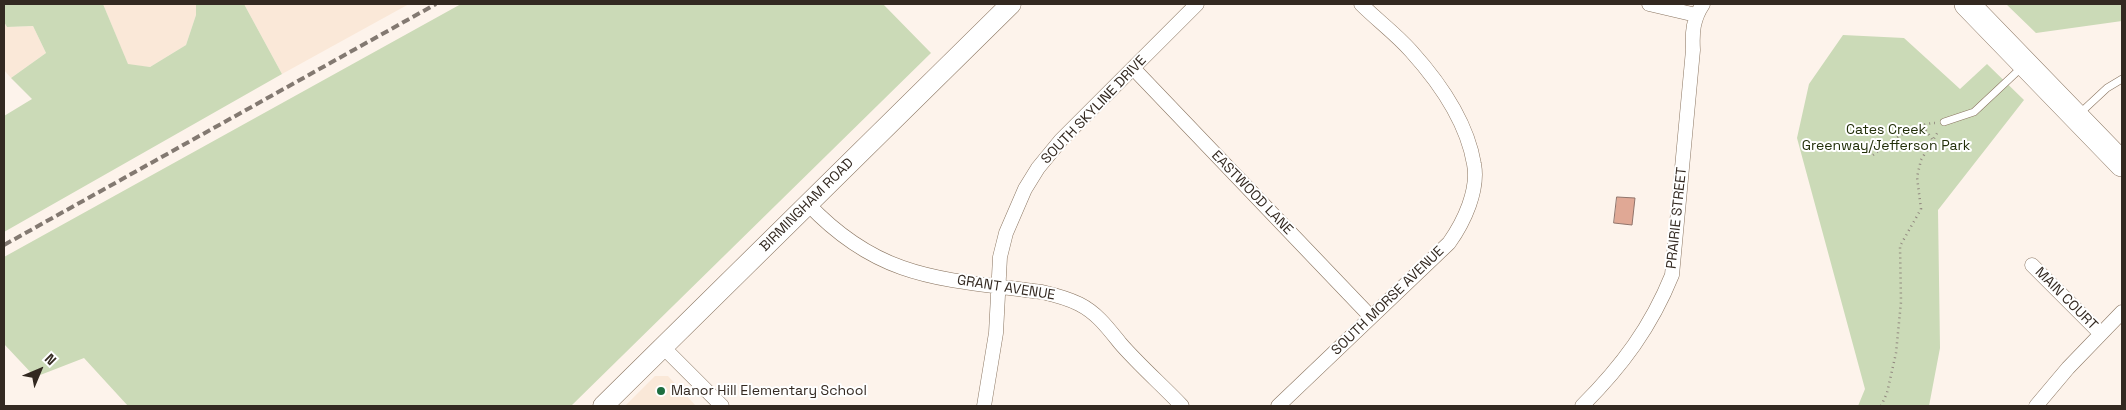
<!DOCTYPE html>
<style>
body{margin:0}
#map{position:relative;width:2126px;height:410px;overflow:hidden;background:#fdf3eb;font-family:"Space Grotesk",sans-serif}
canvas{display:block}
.frame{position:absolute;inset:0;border:5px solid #332921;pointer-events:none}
.north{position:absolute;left:15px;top:345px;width:50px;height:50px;-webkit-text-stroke:4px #fff;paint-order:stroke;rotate:45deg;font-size:14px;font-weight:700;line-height:20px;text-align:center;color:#332921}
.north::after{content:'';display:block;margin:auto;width:18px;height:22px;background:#332921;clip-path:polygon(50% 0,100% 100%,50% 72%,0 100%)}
</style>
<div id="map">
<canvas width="2126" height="410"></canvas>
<div class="frame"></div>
<div class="north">N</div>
</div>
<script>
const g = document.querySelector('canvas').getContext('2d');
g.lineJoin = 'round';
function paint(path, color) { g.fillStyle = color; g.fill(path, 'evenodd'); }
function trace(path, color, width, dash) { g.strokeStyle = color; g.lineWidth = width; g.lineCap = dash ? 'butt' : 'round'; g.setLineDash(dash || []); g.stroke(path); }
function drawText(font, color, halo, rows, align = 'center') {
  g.font = font + ' "Space Grotesk",sans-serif'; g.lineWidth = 4; g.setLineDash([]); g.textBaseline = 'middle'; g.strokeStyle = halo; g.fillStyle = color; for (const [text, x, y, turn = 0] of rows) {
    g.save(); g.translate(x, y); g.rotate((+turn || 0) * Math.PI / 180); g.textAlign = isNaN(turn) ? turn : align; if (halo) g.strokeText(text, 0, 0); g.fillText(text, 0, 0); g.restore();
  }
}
paint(new Path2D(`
 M103,4h93v11l-10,30 -36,22 -22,-2z
 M244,4h165l-127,70z
 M4,22l3,5 26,-1 13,27 -35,25 -7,-8z
 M655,376h13l28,30h-71z`), '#fae8d8');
paint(new Path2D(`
 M4,4h99l25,60 22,3 36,-22 10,-30v-11h48l38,70 -278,158v-116l28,-17 -21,-21 35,-25 -13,-27 -26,1 -3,-5z
 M461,4h422l48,49 -360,353h-443l-44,-48 -49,19 -31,-33v-87z
 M2006,4h116v17l-86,12z
 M1843,35l61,3 56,51 27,-25 37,36 -86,110 2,138 -11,58h-71l7,-17 -68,-251 12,-54z`), '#cbdab7');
const building = new Path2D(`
 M1617,197l18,1 -3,27 -18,-2z`);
paint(building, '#e0a895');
trace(building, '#91746b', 1);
const lane = new Path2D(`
 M2078,115l29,-27 15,-9
 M1944,122l30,-10 47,-44`);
const street = new Path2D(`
 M1649,4l47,11
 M1133,68l238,249
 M808,204c73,77 136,75 234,88 13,3 25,6 37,12 18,9 29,24 41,39 19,22 42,42 62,63
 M2032,265l68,68
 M663,347l59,59
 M984,406l12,-73 4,-76 6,-24 19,-44 13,-21 23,-28 136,-136
 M1278,406l171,-163c15,-21 30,-53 25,-79 -7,-42 -35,-82 -63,-113 -15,-17 -34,-31 -50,-47
 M1582,406c40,-40 69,-79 90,-131l21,-225c-1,-18 0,-31 10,-46
 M2036,406l32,-38 54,-56`);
const secondary = new Path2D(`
 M603,406l408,-402`);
const highway = new Path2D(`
 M1967,4l155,160`);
trace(lane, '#8a7561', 8);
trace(street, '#8a7561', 15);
trace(secondary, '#8a7561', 21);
trace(highway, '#8a7561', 26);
trace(new Path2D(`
 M1923,126l9,13
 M1873,155c17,-13 39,-31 62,-32
 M1881,406l6,-13 9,-40 5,-51 -1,-56 21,-37 -4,-32 4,-17 18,-30`), '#91877f', 2.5, [1, 4]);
trace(lane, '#fff', 7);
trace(street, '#fff', 14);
trace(secondary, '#fff', 20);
trace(highway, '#fff', 25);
trace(new Path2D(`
 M4,245l432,-241`), '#837971', 4, [8, 4]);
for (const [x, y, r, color] of [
 [661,391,5,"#1d6e3f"]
]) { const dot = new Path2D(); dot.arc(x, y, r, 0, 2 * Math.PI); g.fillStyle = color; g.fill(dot); trace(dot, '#fff', 2); }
drawText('14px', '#332921', '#fff', [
 ["SOUTH SKYLINE DRIVE",1094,110,-46],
 ["EASTWOOD LANE",1252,193,46],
 ["BIRMINGHAM ROAD",807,205,-45],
 ["PRAIRIE STREET",1677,218,-84],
 ["GRANT AVENUE",1006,288,9],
 ["MAIN COURT",2066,299,45],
 ["SOUTH MORSE AVENUE",1388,301,-44]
]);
drawText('14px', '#23300a', '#fff', [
 ["Cates Creek",1886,130],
 ["Greenway/Jefferson Park",1886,146]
]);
drawText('14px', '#332921', '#fff', [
 ["Manor Hill Elementary School",671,391]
], 'left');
</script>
